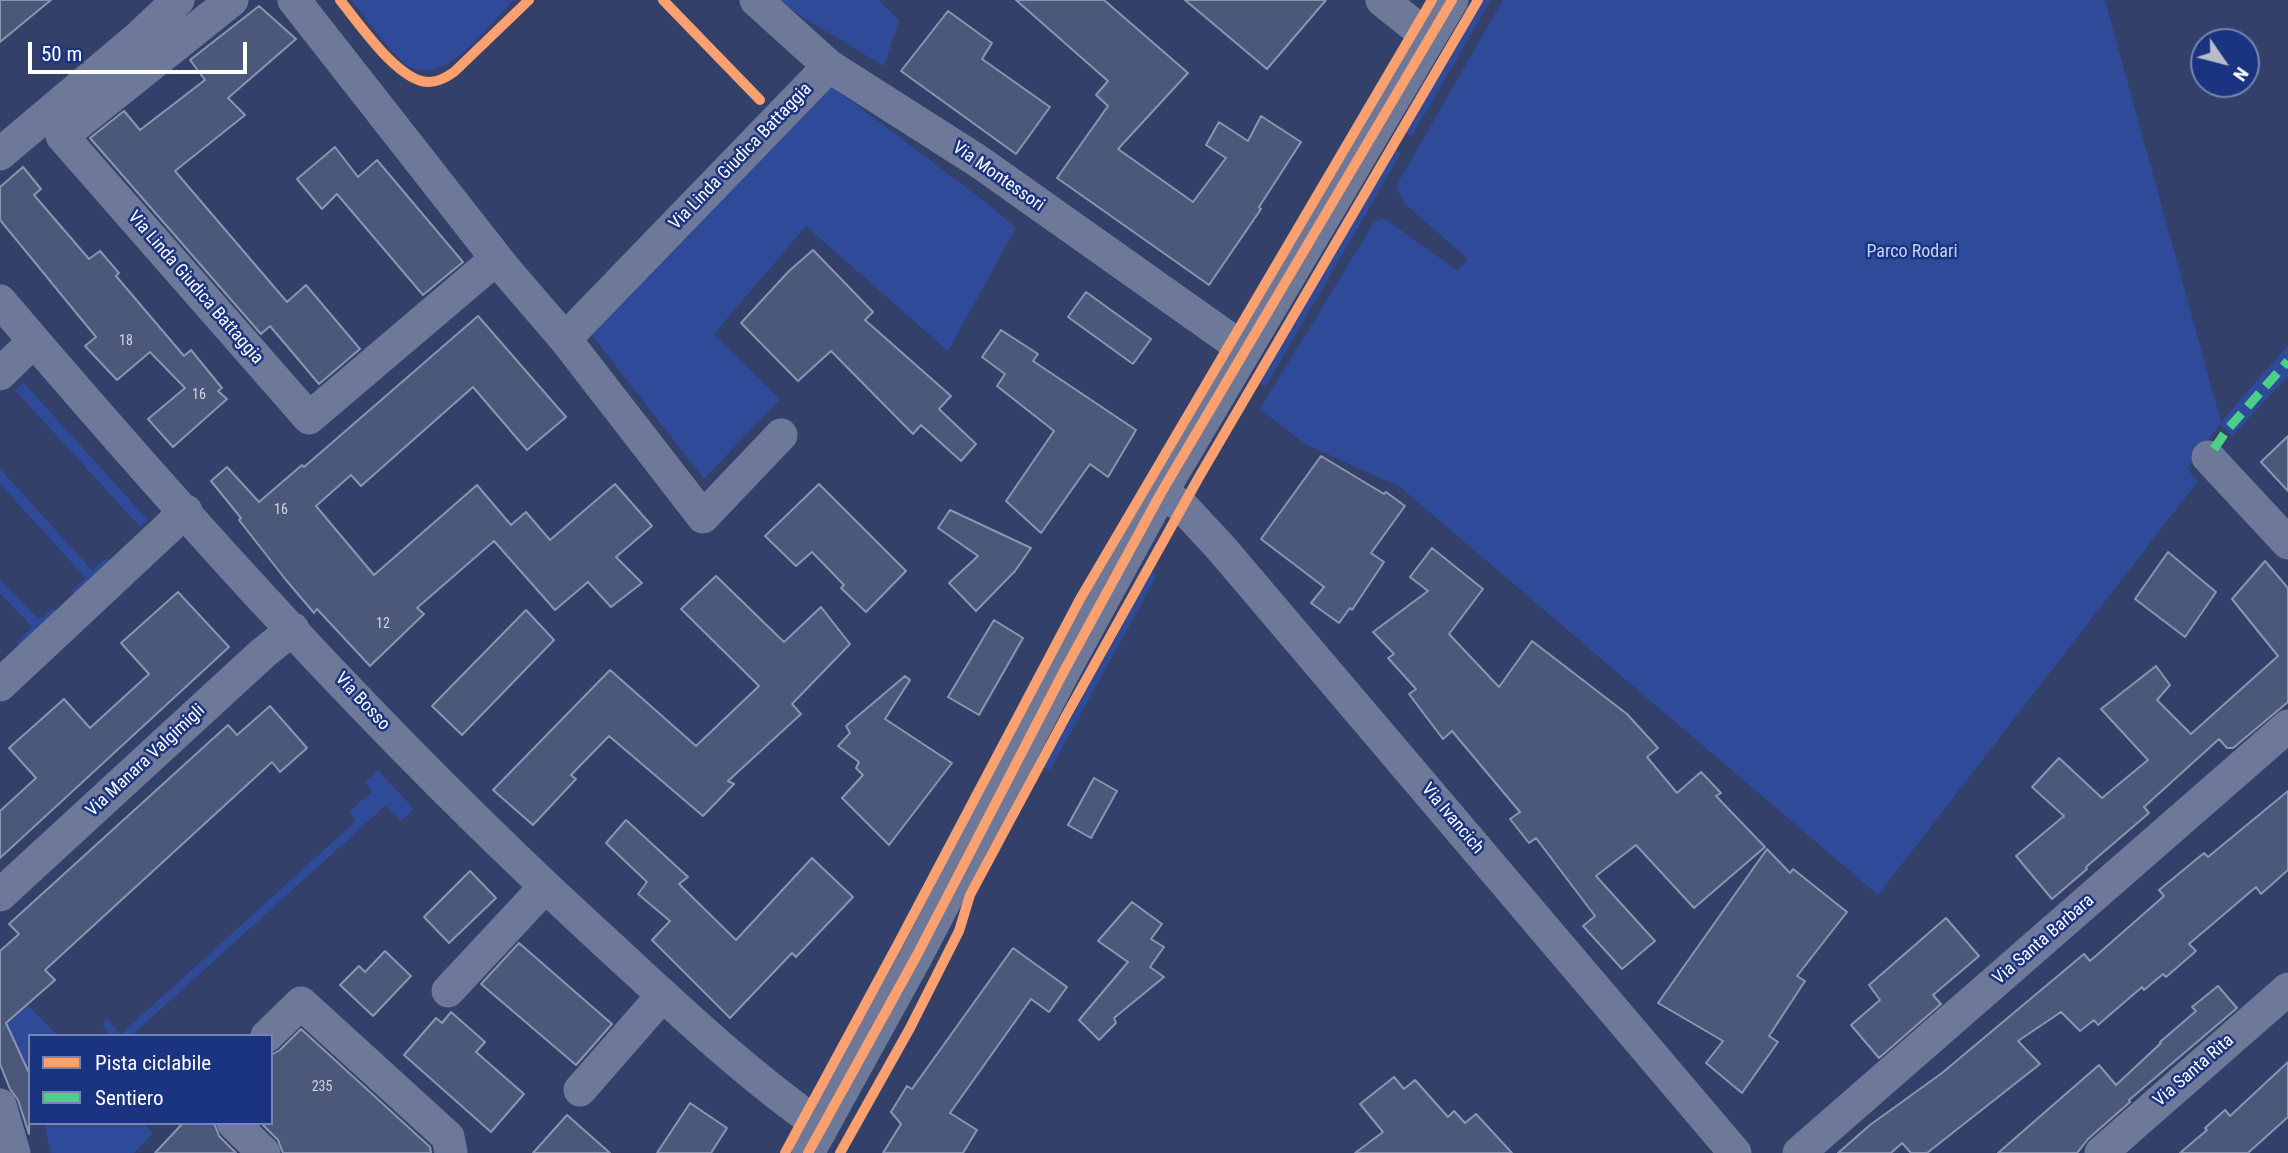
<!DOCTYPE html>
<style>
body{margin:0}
#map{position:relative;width:2288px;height:1153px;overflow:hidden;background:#32406a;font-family:"Roboto Condensed",sans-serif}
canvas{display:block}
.legend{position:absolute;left:28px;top:1034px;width:245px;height:91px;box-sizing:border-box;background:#1b3481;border:2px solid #7685b3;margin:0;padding:9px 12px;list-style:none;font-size:21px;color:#fff}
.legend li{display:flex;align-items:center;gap:14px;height:35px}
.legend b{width:35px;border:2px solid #7685b3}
.north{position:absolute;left:2190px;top:28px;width:70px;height:70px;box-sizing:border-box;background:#1b3481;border:2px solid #7685b3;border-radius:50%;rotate:125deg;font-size:19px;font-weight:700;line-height:28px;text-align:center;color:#fff}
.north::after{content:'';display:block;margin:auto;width:24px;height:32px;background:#b7bccb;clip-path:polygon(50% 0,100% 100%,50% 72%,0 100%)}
.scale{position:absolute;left:28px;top:42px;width:219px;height:32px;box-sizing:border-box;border:4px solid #fff;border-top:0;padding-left:9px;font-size:21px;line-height:24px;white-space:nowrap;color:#fff;-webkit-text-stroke:5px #1b3481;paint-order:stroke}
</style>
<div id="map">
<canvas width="2288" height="1153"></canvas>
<ul class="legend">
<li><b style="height:9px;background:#fca06f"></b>Pista ciclabile</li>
<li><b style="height:9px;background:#4dcf88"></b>Sentiero</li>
</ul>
<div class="north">N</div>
<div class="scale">50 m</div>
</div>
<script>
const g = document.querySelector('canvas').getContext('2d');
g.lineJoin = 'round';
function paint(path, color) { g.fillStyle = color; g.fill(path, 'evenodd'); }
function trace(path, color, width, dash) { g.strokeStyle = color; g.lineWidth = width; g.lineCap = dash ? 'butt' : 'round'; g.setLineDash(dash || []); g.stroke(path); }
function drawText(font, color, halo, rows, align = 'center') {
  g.font = font + ' "Roboto Condensed",sans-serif'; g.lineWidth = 5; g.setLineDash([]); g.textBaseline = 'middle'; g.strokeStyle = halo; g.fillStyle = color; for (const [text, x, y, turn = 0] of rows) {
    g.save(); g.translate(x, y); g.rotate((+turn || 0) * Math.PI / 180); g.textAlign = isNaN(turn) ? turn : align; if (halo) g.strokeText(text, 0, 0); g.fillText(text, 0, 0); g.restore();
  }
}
paint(new Path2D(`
 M351,0h162c-23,24 -73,95 -110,62 -19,-17 -35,-42 -52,-62z
 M780,0h98l21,20 -15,46 -85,-51z
 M1482,0h9l-79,136 -7,-3z
 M1503,0h602l116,422 67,-77v31l-56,60 -12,-12 -33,45 11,12 -320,414 -478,-408 -95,-43 -45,-35 115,-188 7,-2 6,2 70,50 10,-12 -63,-55 -8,-15 2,-8z
 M829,84l155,117 32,27 -68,123 -142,-125 -92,108 66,65 -76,80 -113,-145z
 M1395,149l6,4 -135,233 -7,-4z
 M24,383l124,137 -8,7 -125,-137z
 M0,469l92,101 15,-12 2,3 -34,33 -4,-2 15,-14 -86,-94z
 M1152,572l5,3 -107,195 -6,-3z
 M0,579l37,39 7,-1 9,-9 5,6 -36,34 -5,-6 15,-15 -32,-34z
 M378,770l36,39 -13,12 -16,-15 -254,230h-22l-6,-9 3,-9 15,16 235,-213 -7,-9 23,-21 -7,-9z
 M0,977l58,59h-28v39l-30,-61z
 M44,1123h99l10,10 -19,20h-83z`), '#2f4a99');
const building = new Path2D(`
 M0,0h51l-51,42z
 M1016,0h88l84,73 -70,76 75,53 33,-44 -20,-13 13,-23 29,19 13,-25 40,26 -42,65 2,2 -52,76 -152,-107 51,-72 -12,-11 12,-14z
 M1185,0h141l-59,69z
 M259,6l37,33 -68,59 17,17 -70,56 112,131 19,-17 54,64 -41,35 -49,-58 -9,8 -171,-196 34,-27 16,19 65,-50 -15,-20z
 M948,11l44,32 -10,16 68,48 -34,47 -115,-83z
 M335,147l23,30 19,-17 86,102 -40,33 -86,-101 -15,15 -25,-30z
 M23,167l18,22 -7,6 55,64 11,-8 19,22 -3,3 68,80 7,-6 31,38 -4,3 9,8 -54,48 -25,-28 37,-31 -35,-36 -33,28 -32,-34 11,-9 -96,-117v-33z
 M813,250l60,62 -8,8 86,76 -12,13 37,35 -15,17 -40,-36 -8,9 -82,-83 -33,30 -57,-58 48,-52z
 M1086,292l65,47 -18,25 -65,-47z
 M478,316l88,101 -39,33 -54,-63 -112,99 -10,-11 -35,31 58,69 103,-90 34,40 15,-13 24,28 65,-56 37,42 -36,31 26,26 -31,24 -23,-25 -33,28 -61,-69 -77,67 7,6 -54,52 -53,-57 -3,4 -28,-33 -47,-60 2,-2 -30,-37 16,-14 32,35 43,-37 2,2z
 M1001,330l37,24 -5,7 103,69 -28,47 -18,-13 -49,69 -35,-32 48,-70 -57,-45 8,-12 -23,-17z
 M2288,436v55l-27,-29z
 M1321,456l63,38 2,-2 19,14 -34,47 13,9 -32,48 -2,-2 -11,15 -28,-20 13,-16 -63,-48z
 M819,484l87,87 -40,41 -25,-24 3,-3 -32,-33 -16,14 -31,-30z
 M950,510l81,38 -16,23 -39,40 -27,-28 29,-27 -40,-28z
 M1432,548l51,41 -34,45 50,53 33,-46 95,73 31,34 -11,9 30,36 24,-21 20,21 -5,3 49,51 -71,61 -58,-63 -40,31 59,65 -33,28 -39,-43 12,-10 -59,-78 -7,5 -19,-24 10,-7 -68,-81 -9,8 -34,-45 7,-5 -28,-31 6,-4 -21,-22 55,-41 -18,-14z
 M2168,552l48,40 -31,45 -50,-38z
 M2265,561l23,27v114l-55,46h-6l-8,-9 -75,68 5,6 -63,54 1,2 -35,30 -36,-43 48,-40 -32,-29 27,-29 43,40 46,-38 -47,-51 55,-43 14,19 -13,15 34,34 87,-78 -46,-57z
 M716,576l68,66 37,-35 29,37 -58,60 9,10 -73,67 6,3 -31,32 -94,-80 -38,39 5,4 -43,46 -40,-35 117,-120 86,76 63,-60 -78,-77z
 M178,592l51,55 -229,211v-47l36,-33 -27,-30 55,-49 26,29 59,-54 -28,-31z
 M526,610l28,30 -92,95 -30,-29z
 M994,620l29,18 -44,77 -31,-18z
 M905,676l5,4 -25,39 67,44 -63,82 -47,-47 21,-23 -7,-7 3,-6 -21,-16 12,-13 -4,-7z
 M270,706l37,42 -27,24 -8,-10 -227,208 10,10 -49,43 24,52 -1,59 -11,-34 -8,-11 -10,-25v-113l19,-17 -10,-10 219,-199 9,10z
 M1094,778l23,13 -26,47 -23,-13z
 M2288,791v79l-27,24 -5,-7 -67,57 7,7 -30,26 -3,-3 -19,16 -2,-3 -44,38 -4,-5 -14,11 -19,-19 -43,29 22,23 -113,89h-16l-9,-10 -11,10h-53l32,-28 72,-52 142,-119 6,7 74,-65 -5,-6 45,-37 4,4z
 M626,820l62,57 -9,7 57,56 76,-82 41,39 -57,60 -4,-4 -62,65 -78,-78 18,-19 -32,-27 9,-12 -41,-39z
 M1767,849l23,24 3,-4 54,43 -50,64 8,5 -36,55 9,6 -36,51 -36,-30 17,-22 -65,-38z
 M470,871l26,27 -47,45 -25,-26z
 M1132,902l30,22 -11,15 13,8 -14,20 14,10 -50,41 2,5 -17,17 -20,-20 49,-58 -30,-21z
 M1946,918l33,38 -46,39 8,9 -62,54 -28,-33 29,-25 -11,-15z
 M519,943l93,81 -36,41 -95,-81z
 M1013,948l54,39 -18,25 -18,-13 -81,114 27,17 -14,23h-80l18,-29 -10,-12 16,-26 5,3z
 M385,951l26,25 -38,40 -33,-31 19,-19 6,6z
 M2218,986l19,22 -108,92 1,2 -42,37 -11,14h-79l101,-88 17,20 45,-42 -1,-1 36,-31 -4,-4z
 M451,1012l34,30 -9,10 48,42 -33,38 -87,-77 32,-37 6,5z
 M301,1029l129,118 1,6h-148l-5,-13 -17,-17h10v-68l9,-5z
 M2288,1062v55l-40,36h-68l27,-23 -2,-2 20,-18 5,6z
 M1394,1077l10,12 11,-9 33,37 6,-6 11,12 11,-9 36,39h-157l28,-21 -23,-28z
 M690,1103l37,25 -16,25h-54z
 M567,1115l43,38h-77z
 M183,1123h31l5,13 17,17h-81z`);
paint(building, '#4c587a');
trace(building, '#8c95af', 2);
trace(new Path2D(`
 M232,0l-170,136 247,282 187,-159
 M294,0l210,268 61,71
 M756,0l73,66 149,95 267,189
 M1382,0l30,24 20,10
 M0,154l140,-118 38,-36
 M0,301c186,218 379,433 591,628 74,68 148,140 231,198
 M0,374l34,-33
 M781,435l-78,82 -138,-178 264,-273
 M2208,457l80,86
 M1161,493l21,13 39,42 514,605
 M0,685l186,-174
 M0,895l262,-241 31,-25
 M448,991l97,-104
 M267,1036l34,-33 147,134 3,16
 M580,1090l83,-95
 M0,1105l14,48
 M233,1123l31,30
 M808,1153l109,-198 146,-282 98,-180 291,-493
 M1799,1153l489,-427
 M2101,1153l187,-164`), '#6e7898', 33);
trace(new Path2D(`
 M2214,449l13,-19 61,-69`), '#4dcf88', 9, [18, 9]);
trace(new Path2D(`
 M340,0c18,22 59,83 89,82 9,0 18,-5 25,-10l75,-72
 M663,0l97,100
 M785,1153l113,-209 182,-345 352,-599
 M808,1153l109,-198 146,-282 98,-180 291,-493
 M840,1153l70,-125 49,-97 11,-36 97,-181 132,-237 279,-477`), '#fca06f', 10);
drawText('14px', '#d2d5de', null, [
 ["18",126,341],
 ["16",199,395],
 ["16",281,510],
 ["12",383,624],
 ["235",322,1087]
]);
drawText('18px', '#fff', '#1b3481', [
 ["Via Linda Giudica Battaggia",741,157,-46],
 ["Via Montessori",998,177,35],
 ["Via Linda Giudica Battaggia",195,288,49],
 ["Via Bosso",362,702,47],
 ["Via Manara Valgimigli",146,761,-43],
 ["Via Ivancich",1452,819,50],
 ["Via Santa Barbara",2044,940,-41],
 ["Via Santa Rita",2194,1071,-41]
]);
drawText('18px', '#c4d2f8', '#1b3481', [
 ["Parco Rodari",1912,252]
]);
</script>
